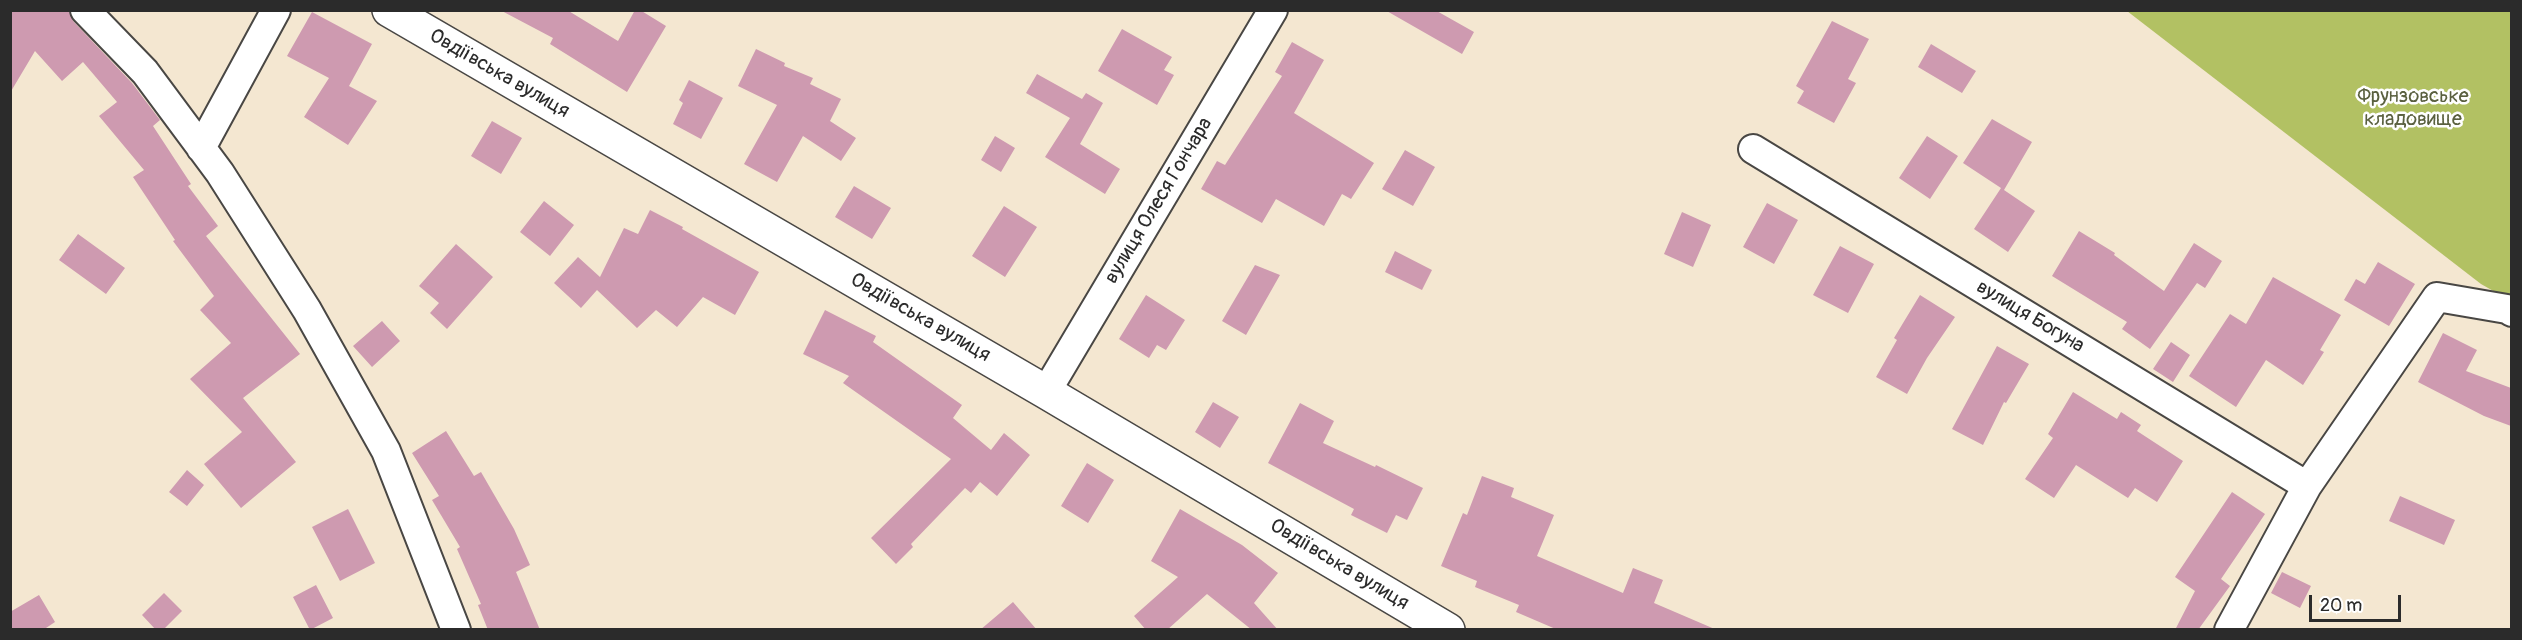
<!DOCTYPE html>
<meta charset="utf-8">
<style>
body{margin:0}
#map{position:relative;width:2522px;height:640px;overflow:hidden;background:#f4e7d1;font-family:Pangolin,sans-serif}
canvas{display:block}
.frame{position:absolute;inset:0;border:12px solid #2b2b2b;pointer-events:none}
.scale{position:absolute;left:2309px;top:595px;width:92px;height:27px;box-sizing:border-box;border:3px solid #2b2b2b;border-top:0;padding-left:8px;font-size:18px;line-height:21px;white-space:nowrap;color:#2b2b2b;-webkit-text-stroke:4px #fff;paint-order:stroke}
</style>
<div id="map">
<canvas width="2522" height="640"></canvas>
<div class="frame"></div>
<div class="scale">20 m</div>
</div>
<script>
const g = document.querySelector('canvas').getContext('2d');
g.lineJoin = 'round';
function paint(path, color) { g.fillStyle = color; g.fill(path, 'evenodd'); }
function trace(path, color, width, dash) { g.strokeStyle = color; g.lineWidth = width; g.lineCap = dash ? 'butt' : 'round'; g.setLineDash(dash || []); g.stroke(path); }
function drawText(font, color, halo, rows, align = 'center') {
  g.font = font + ' Pangolin,sans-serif'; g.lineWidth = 5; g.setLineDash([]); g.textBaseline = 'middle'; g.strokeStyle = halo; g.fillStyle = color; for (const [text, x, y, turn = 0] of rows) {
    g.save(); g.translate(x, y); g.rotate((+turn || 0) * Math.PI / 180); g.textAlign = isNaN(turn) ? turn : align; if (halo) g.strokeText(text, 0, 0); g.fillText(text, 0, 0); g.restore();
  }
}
paint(new Path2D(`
 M2127,11h384v290l-30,-17z`), '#b2c163');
paint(new Path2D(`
 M10,10h59l4,11 59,62 28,37 -7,6 38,58 -3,2 30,40 -12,10 94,118 -57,44 53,64 -55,46 -37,-44 38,-32 -52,-53 41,-36 -31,-33 14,-14 -41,-55 2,-1 -42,-63 11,-7 -45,-54 18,-14 -34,-40 -21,19 -27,-30 -25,42z
 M500,10h67l51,31 17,-31h5l26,16 -39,66 -77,-48 3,-6z
 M1385,10h50l39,22 -12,22z
 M312,12l60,32 -23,42 28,15 -29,44 -44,-28 25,-39 -42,-22z
 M1832,21l37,18 -21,40 8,4 -22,40 -37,-20 7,-12 -8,-5z
 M1122,29l50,28 -8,13 10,5 -17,30 -59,-34z
 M1292,42l32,18 -30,53 80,50 -23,36 -9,-5 -18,32 -48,-27 -14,24 -61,-34 16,-28 8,4 57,-89 -7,-4z
 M1931,44l45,27 -14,22 -44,-26z
 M756,49l29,14 -1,3 29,12 -3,6 31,15 -11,22 26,17 -15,23 -38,-25 -26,46 -33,-18 33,-59 -39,-19z
 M1037,74l45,25 4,-6 17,10 -23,41 40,25 -15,25 -60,-37 25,-39 -44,-25z
 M689,80l34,18 -22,41 -28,-15 10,-21 -4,-3z
 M1992,119l40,23 -28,48 31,21 -27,41 -34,-23 27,-41 -38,-25z
 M492,121l30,17 -21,36 -30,-18z
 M995,136l20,12 -14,24 -20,-12z
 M1927,136l31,20 -28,43 -31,-21z
 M1405,150l30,17 -22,39 -31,-17z
 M854,186l37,22 -19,31 -37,-22z
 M544,201l30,24 -24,31 -30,-24z
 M1767,203l31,17 -24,44 -31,-17z
 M1004,206l33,21 -32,50 -33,-21z
 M650,210l33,17 -1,2 77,43 -24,43 -32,-18 -26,30 -21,-17 -19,18 -40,-38 -16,18 -27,-25 24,-26 22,20 24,-49 14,6z
 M1682,212l29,13 -18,42 -29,-13z
 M2079,231l36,22 -1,2 50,36 30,-48 28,18 -17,27 -8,-5 -47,66 -28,-20 5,-7 -75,-46z
 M78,234l47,34 -19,26 -47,-34z
 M456,244l37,33 -46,52 -17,-16 9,-10 -20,-17z
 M1840,246l34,18 -26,49 -35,-18z
 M1395,251l37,19 -10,20 -37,-18z
 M2378,262l37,22 -26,42 -45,-26 12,-21 9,5z
 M1255,265l25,10 -34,60 -24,-14z
 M2273,277l68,38 -21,35 4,2 -21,33 -37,-25 -30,47 -47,-31 41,-62 16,10z
 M1146,295l39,25 -19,30 -9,-5 -8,13 -30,-19z
 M1920,295l35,22 -28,41 -20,36 -31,-17 21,-37 -3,-2z
 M825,310l51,26 -3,6 89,63 -9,13 38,32 13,-17 26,22 -33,41 -17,-14 -9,11 -6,-5 -54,56 2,3 -17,17 -25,-26 80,-79 -108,-76 6,-7 -46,-22z
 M382,321l18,20 -28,26 -19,-21z
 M2443,333l34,17 -11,21 45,17v38l-27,-10 -66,-34z
 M2171,342l19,13 -17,27 -20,-13z
 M1997,346l32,18 -23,39 -2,-1 -21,43 -31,-16z
 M2073,392l44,27 4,-7 20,13 -4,6 46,30 -26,41 -22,-14 -7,10 -52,-33 -22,33 -29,-19 28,-41 -5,-4z
 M1213,402l26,15 -19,31 -25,-16z
 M1300,403l34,18 -11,22 52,24 1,-2 47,23 -16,32 -11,-5 -9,18 -36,-18 3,-6 -86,-46z
 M446,431l28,45 7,-4 33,57 16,36 -14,7 24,58h-52l-10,-25 3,-1 -24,-55 3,-2 -28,-47 7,-4 -27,-43z
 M1087,463l27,17 -26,43 -27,-17z
 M187,470l17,15 -17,21 -18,-14z
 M1482,476l32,12 -3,9 43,18 -17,41 86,37 10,-25 30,12 -9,23 63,27h-159l-42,-18 3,-7 -44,-18 2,-6 -36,-15 22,-53 4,2z
 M2232,492l33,22 -44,65 9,7 -32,44h-23l20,-39 -20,-14z
 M2400,496l55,24 -11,25 -55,-24z
 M348,509l27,54 -35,18 -28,-54z
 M1180,509l62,36 36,28 -24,30 24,27h-26l-45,-36 -40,36h-21l-12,-14 44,-39 -27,-16z
 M2282,572l29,14 -11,22 -29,-15z
 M316,585l17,33 -23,12 -17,-33z
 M164,593l18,18 -19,19h-7l-14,-15z
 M39,595l16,27 -12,8h-33v-18z
 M1013,602l24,28h-57z`), '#ce9ab0');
const minor = new Path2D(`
 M85,10l60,62 75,101 87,137 79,141 70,179
 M201,148l75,-138
 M1753,149l554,337
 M1046,392l227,-382
 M2229,630l78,-144 130,-189 70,12 5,3`);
const secondary = new Path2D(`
 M389,10l657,382 402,238`);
trace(minor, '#494744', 32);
trace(secondary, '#494744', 36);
trace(minor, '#fff', 28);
trace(secondary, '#fff', 33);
drawText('20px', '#2b2b2b', '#fff', [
 ["Овдіївська вулиця",499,74,30],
 ["вулиця Олеся Гончара",1159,201,-59],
 ["вулиця Богуна",2030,317,31],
 ["Овдіївська вулиця",920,318,30],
 ["Овдіївська вулиця",1339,565,31]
]);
drawText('20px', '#5a603f', '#fff', [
 ["Фрунзовське",2413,97],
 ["кладовище",2413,120]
]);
</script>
